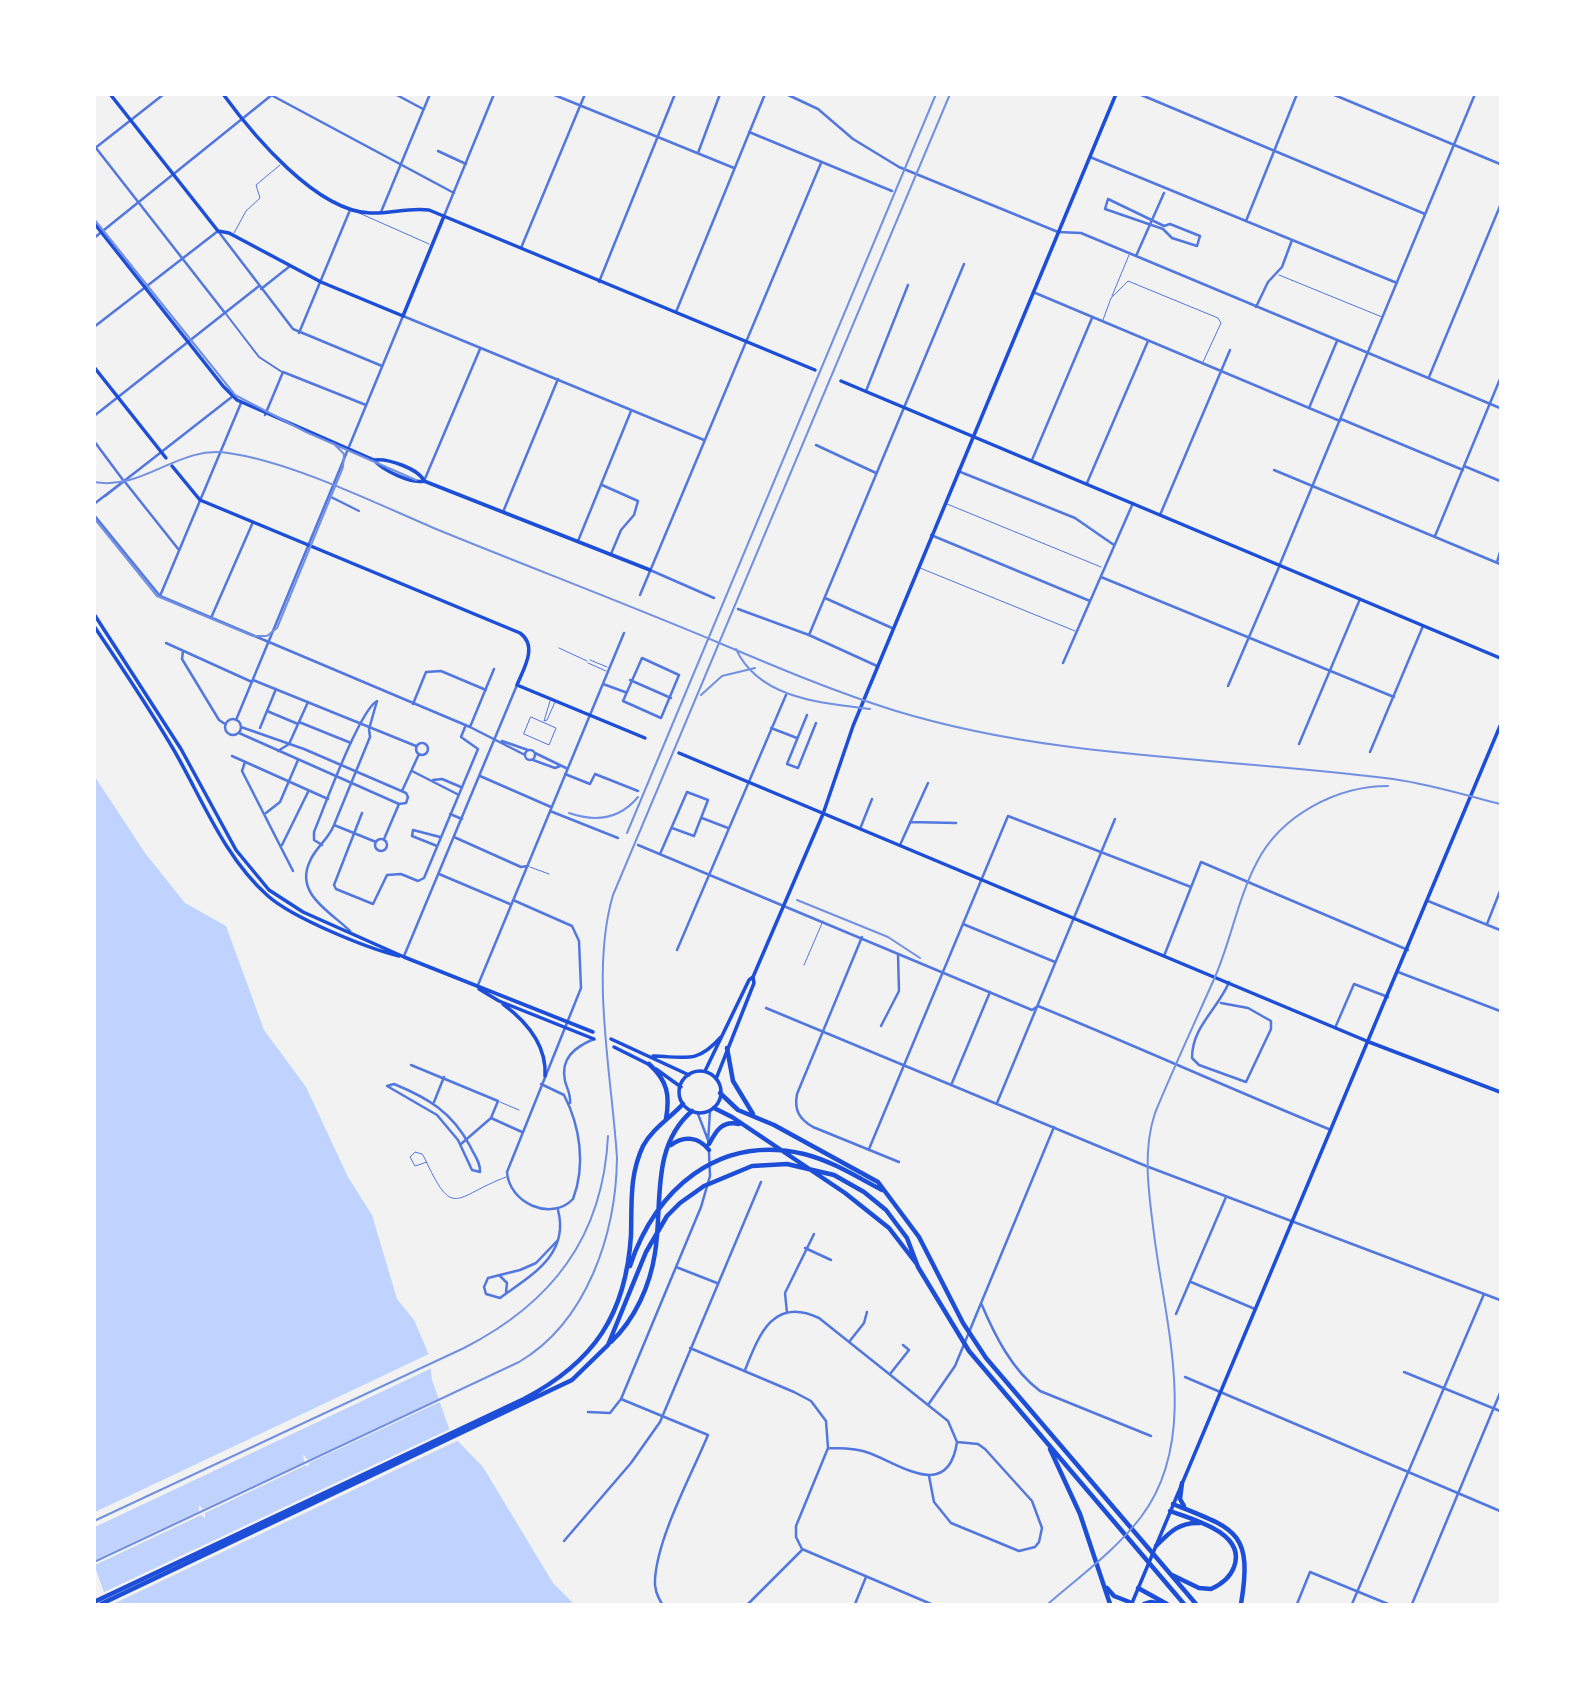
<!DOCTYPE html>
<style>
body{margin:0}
#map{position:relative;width:1595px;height:1699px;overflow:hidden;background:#f2f2f2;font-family:"Nunito Sans",sans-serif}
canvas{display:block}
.frame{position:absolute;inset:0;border:96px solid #fff;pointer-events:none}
</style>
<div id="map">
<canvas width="1595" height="1699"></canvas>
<div class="frame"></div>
</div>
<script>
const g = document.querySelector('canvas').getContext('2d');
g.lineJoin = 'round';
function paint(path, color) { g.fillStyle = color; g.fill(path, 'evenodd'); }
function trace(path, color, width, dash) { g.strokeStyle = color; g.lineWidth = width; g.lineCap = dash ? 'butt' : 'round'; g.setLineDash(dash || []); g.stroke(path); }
paint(new Path2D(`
 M95,777l50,76 40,50 41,23 38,104 42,57 42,90 24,38 25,84 17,21 15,35 3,25 19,54 32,33 70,116 21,21h-466l-13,-37z`), '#bfd3fe');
paint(new Path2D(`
 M431,1353l3,14 -339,160v-15z
 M442,1397l2,3 -135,63 -1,4 -2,-2 -101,48v5l-4,-3 -106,50v-5l104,-49v-6l4,4 101,-47 -1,-8 5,6z
 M452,1428l9,11 -348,165h-9l-4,-10z`), '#f2f2f2');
trace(new Path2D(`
 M359,213l70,31
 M234,233l12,-22 14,-13 -4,-13 24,-20
 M1279,275l103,42
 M1112,296l17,-41
 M1103,320l8,-22 17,-17 90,37 3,5 -18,39
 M947,504l154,63
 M920,568l155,63
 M559,648l28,13
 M590,660l17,7
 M588,663l18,8
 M550,701l-6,20 3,-1 8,-18
 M531,717l25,11 -7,17 -25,-11z
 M530,867l19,7
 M804,965l19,-44
 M500,1102l19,8
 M427,1162l-12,4 -5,-9 5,-5 7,2 2,3c30,64 29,40 82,20`), '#5277de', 1);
trace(new Path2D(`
 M226,314l33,43 23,15
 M329,496l30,15`), '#5277de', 2);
trace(new Path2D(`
 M395,94l28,15
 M552,94l182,74
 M786,94l32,15 35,30 46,28 159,65 23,1 419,175
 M1139,94l286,120
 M273,96l181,97
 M749,132l143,59
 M96,148l129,165
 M94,149l70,-55
 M438,151l28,13
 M698,153l22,-59
 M1090,157l307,126
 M1108,199l56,27 6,-2 30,12 -3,10 -25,-8 -9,-9 -58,-20z
 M1246,221l51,-127
 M521,248l64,-154
 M1136,256l28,-63
 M599,282l76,-188
 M261,289l29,-23
 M1033,292l307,129
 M1256,307l12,-25 14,-15 10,-27
 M676,312l89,-218
 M403,316l301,124
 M94,327l124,-96 75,98 89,37
 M299,333l51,-123
 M1429,377l71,-171
 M866,391l42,-106
 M1309,408l28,-67
 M265,415l18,-43 83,33
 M94,416l165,-130
 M1341,419l122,51
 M94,441l29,39
 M816,445l60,28
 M1032,460l60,-142
 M1464,466l36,15
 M1274,470l226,94
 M958,471l117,47 39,27
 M424,481l56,-132
 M125,482l54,68
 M1087,483l61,-142
 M602,485l36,16 -4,14 -13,15 -10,24
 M105,496l128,-100
 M94,504l43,-33
 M503,512l55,-133
 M94,515l66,81 310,131 55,28
 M1160,515l70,-165
 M931,535l159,66
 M1435,536l65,-157
 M578,541l53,-130
 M1497,562l3,-10
 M1101,577l293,120
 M640,595l181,-432
 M160,596l81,-193
 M825,598l67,30
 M211,618l42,-96
 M809,635l155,-371
 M166,643l86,39
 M183,651l-1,8 37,61 6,4
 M642,658l37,17 -18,43 -38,-17z
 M1063,663l70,-160
 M253,680l163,66
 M630,680l41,18
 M603,684l22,8
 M1228,686l51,-119
 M413,704l13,-32 15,-1 45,19
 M267,711l31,13
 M807,715l-20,49 11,4 18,-45
 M225 727a8 8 0 1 1 16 0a8 8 0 1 1-16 0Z
 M236,720l32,-77
 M299,722l52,21
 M470,727l24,-58
 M260,728l16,-39
 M771,728l26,10
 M239,733l160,71 7,-1 2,-6 -2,-4 -102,-44 -63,-22
 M502,741l26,9
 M416 749a6 6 0 1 1 12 0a6 6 0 1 1-12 0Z
 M1299,744l61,-145
 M525 755a5 5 0 1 1 10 0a5 5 0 1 1-10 0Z
 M278,751l11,-7 19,-42
 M1370,752l53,-126
 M535,753l31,15
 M232,756l96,43
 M533,760l22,8 5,-2
 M245,762l-3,9 51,100
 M412,771l45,23
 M565,774l25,10 5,-10 43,17
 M480,776l71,31
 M433,780l9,-1 19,8
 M402,791l17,-37
 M550,811l68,27
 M266,813l14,-11 18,-42
 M362,813l-28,72 2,4 37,15 14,-29 14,-1 17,7 6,-3 54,-129 -17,-12 4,-10
 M450,814l12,5
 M702,818l26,10
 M910,822l46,1
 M334,825l42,17
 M860,829l12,-30
 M454,837l67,30 7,-1
 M375 845a6 6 0 1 1 12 0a6 6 0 1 1-12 0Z
 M384,839l15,-35
 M282,845l26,-53
 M322,845l-8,-5v-8c10,-24 45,-121 63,-131l-8,28 1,8 -36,88c-6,15 -18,22 -24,36 -16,33 21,51 40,70
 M638,845l394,165 6,-4c98,40 195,84 293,124
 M900,845l28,-62
 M437,846l-25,-10 1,-6 27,7
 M660,854l27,-62 21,8 -14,36 -22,-8
 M439,874l71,30
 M513,900l59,26 7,15 2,47 -74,184c2,31 44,50 66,27 13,-34 7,-73 -9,-104l-23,-11
 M1428,901l72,29
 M963,924l92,38
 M1487,924l13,-33
 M862,937l-65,157c-3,16 2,25 16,33l86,35
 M677,950l109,-255
 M404,956l113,-271
 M1164,956l37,-94 207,88
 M1398,972l102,39
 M478,985l146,-352
 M1221,1003l27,5 23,13v8l-25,53 -47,-17 -7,-7c0,-32 27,-50 37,-76
 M766,1008l380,158 354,134
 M881,1026l18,-35 -1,-37
 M1335,1028l19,-44 34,13
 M411,1065l87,36 -7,17 -30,26
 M952,1083l38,-91
 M394,1084c34,14 58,28 76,62 4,9 11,17 10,26l-8,-2 -14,-30 -21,-25 -50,-29z
 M434,1102l10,-25
 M570,1103c1,-9 -3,-14 -5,-22 -5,-23 10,-34 29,-42
 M997,1103l118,-284
 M698,1114l10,26
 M491,1118l31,14
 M708,1142l2,-31
 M869,1149l139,-333 183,71
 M558,1210c12,45 -28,66 -58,88l-14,-4 -2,-7 4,-9 32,-8 16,-7 22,-23
 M805,1248l26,12
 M676,1267l41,16
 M499,1275l8,8 -1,9
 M1191,1282l64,27
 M981,1303c14,33 31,67 59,88l111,45
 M787,1313l-2,-20 29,-59
 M1176,1314l50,-117
 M849,1342l15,-19 3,-11
 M690,1348l104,44 17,9 15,20 2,27 -32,78v11l6,12 129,55
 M745,1370c14,-35 28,-74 74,-52l129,103 9,21c-9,62 -61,19 -91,10 -12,-4 -25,-4 -38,-4
 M1404,1372l96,39
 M890,1374l19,-24 -6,-5
 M1185,1377l315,134
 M621,1399l87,36c-17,41 -50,101 -53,144 -1,10 2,17 7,25
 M928,1405l27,-39 99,-239
 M588,1412l22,1 11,-14 80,-192 9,-31 -1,-24
 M929,1476l5,26 17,21 68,28 16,-4 4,-5 3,-14 -10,-27 -47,-52 -7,-5 -21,-2
 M564,1541l67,-78 29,-41 101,-240
 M748,1604l54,-54
 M855,1604l11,-27
 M1297,1604l13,-32 78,32
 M1352,1604l132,-310`), '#5277de', 2.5);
trace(new Path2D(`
 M1332,94l168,70
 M381,212l49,-118
 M444,216l50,-122
 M94,238l179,-144
 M1280,564l195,-470
 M650,570l64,28
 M738,609l71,26 68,31
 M268,643l135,-327
 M1412,1604l88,-211`), '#5277de', 2.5);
trace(new Path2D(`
 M94,223l129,163 14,14 137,60c14,-2 45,9 50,21
 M94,367l72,91
 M374,460c8,10 37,24 50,21l226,89
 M172,466l28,34 320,133c18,13 4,35 -3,52l128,53
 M679,753l690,289 131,50
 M1132,1603l368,-877`), '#1d4ed8', 3.5);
trace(new Path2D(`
 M110,94l108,137 11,2 92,49 82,34 41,-100
 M223,94c30,41 93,117 147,119 20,1 39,-6 59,-3l386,160
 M841,381l659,277
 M94,614l87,135 55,101 33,40 34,22 101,45 189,75
 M94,626c28,42 56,83 81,126 28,49 50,106 93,144 25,22 98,52 131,60
 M479,989l20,12 95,38
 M503,1004c24,18 44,42 42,72
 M611,1039l78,36
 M614,1047l36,18
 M653,1056c33,1 44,8 68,-19
 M656,1069l25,18
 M705,1071l44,-91 4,-3 70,-163 30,-88 263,-632
 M679 1092a21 21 0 1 1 42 0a21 21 0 1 1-42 0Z
 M716,1079l38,-96 -1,-6`), '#1d4ed8', 3.5);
trace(new Path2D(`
 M727,1048l6,33 20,33
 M649,1064c19,17 21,32 17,55
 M720,1093l18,17 36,15 104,57 41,55 44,86 23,35 210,246
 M714,1108l18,9 113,76 44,35 27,35
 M709,1144c7,-13 13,-24 30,-20
 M671,1145c13,-10 28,-8 38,5
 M630,1266c25,-77 89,-132 174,-112 28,7 53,23 78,36
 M611,1342c24,-23 39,-56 44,-89 8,-48 -5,-106 37,-142
 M1050,1449l30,65 30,90
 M1182,1483l-2,16 4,7
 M1173,1504c63,25 80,28 68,100
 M1170,1511c22,8 77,22 64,56 -4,11 -12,17 -23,22l-12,-1 -27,-13
 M1156,1546c14,-14 23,-24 44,-23
 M1107,1588l7,8 18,7
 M1138,1588l29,16
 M94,1602l430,-203c70,-37 102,-84 107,-164 1,-31 -2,-59 12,-89 9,-17 27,-28 40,-42
 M101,1604l471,-224 36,-35 38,-93 21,-36 13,-13 24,-17 48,-20 35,-2 47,11 30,17 22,18 21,28 11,29 51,84 215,253
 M1144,1604l7,-2 12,2`), '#1d4ed8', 4.5);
trace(new Path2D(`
 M94,219l141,176 71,37 110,48
 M94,518l63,78 96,40h14l10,-8 66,-161 1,-13 -11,-11`), '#7290e2', 2);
trace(new Path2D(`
 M94,482c50,9 84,-37 134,-29 64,9 147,50 208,76 93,38 188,74 281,113 59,25 118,50 179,69 161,49 330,46 497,68 36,5 72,16 107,25
 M736,649c23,50 86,54 134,60
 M701,695l21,-19 33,-8
 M569,813c26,9 50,7 69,-16
 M627,833l309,-739
 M797,900l91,37 32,21
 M94,1521l370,-173c88,-45 139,-111 144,-212
 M94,1562l425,-200c68,-40 97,-128 98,-204 -5,-81 -27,-185 -4,-263l337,-801
 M1048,1604c31,-27 67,-53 93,-87 60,-79 24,-193 13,-283 -5,-40 -12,-82 1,-121 19,-46 40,-91 60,-136 16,-37 23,-79 42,-115 24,-47 80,-76 131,-76`), '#7290e2', 2);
</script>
